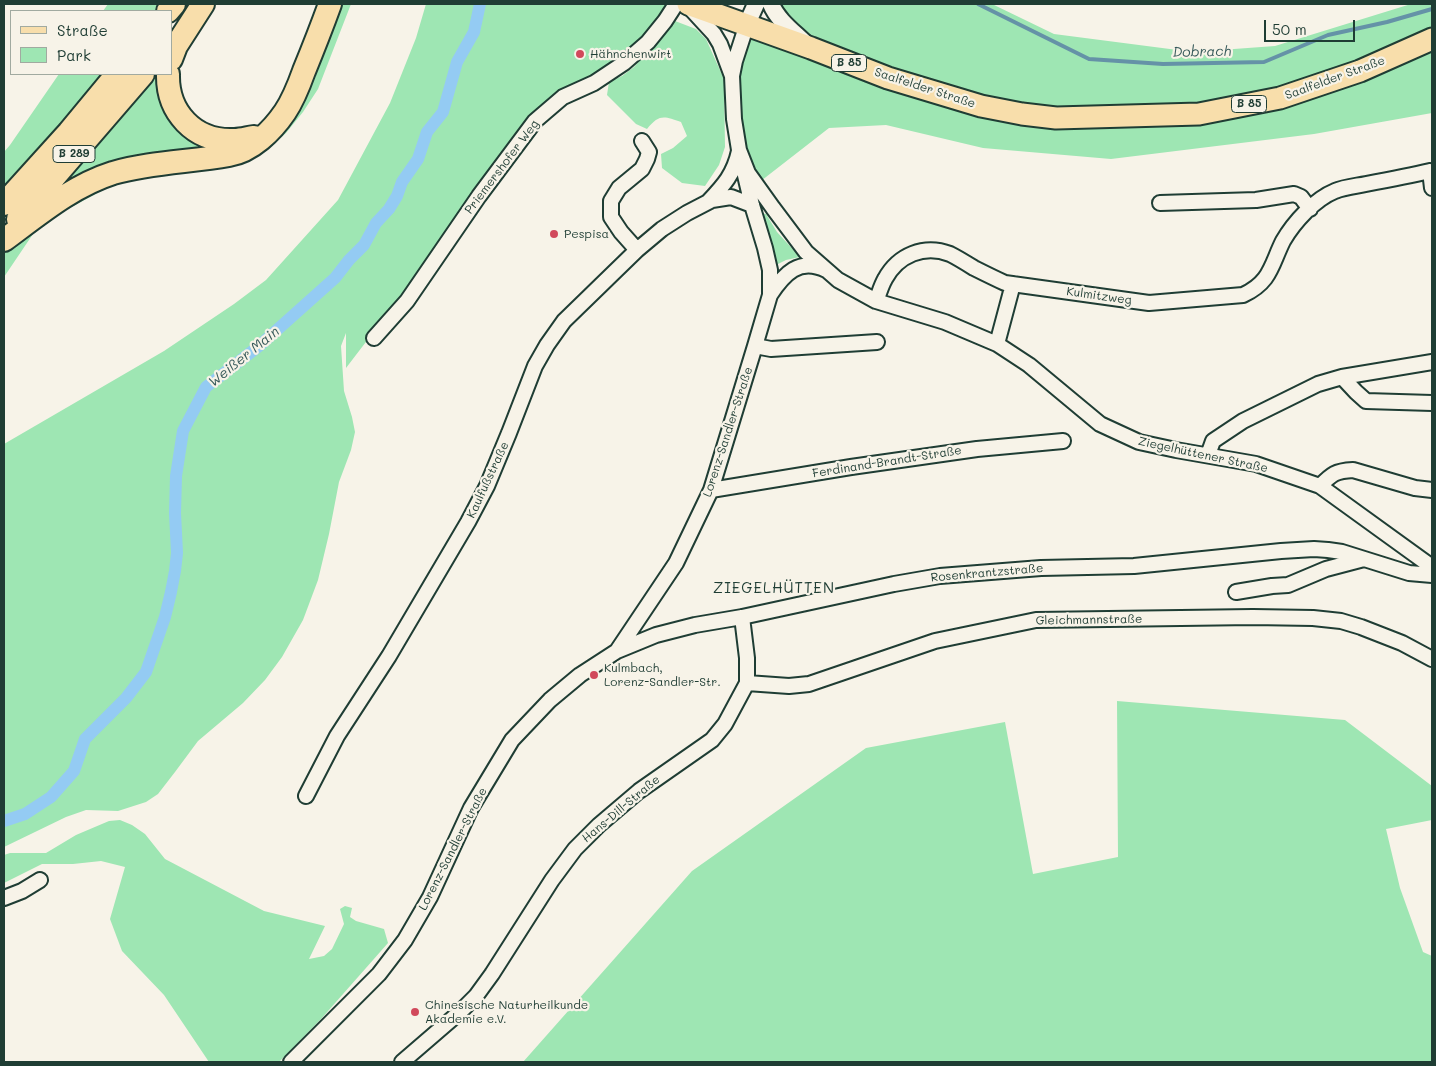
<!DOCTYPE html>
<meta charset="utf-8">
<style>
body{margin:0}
#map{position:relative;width:1436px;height:1066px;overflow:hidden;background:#f7f3e8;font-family:Mali,sans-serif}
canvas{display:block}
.frame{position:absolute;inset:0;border:5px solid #1f3d34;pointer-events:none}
.legend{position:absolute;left:10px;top:10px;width:162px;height:65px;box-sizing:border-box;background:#f7f3e8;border:1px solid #a1aaa0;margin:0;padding:6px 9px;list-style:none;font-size:15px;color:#1f3d34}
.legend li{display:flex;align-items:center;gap:10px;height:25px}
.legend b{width:25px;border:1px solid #a1aaa0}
.scale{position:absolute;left:1264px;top:20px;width:91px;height:22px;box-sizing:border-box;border:2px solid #1f3d34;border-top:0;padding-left:6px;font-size:15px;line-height:18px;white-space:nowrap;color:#1f3d34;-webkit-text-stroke:4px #f7f3e8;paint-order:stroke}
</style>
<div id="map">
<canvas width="1436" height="1066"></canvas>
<div class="frame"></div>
<ul class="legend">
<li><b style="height:6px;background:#f8deab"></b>Straße</li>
<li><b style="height:14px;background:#9ee6b3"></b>Park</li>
</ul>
<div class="scale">50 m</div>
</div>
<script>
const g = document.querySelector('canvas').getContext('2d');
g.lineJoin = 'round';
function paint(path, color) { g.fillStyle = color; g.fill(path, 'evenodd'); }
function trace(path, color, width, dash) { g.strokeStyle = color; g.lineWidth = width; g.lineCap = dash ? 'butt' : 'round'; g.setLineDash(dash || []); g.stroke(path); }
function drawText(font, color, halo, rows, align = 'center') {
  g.font = font + ' Mali,sans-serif'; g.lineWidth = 4.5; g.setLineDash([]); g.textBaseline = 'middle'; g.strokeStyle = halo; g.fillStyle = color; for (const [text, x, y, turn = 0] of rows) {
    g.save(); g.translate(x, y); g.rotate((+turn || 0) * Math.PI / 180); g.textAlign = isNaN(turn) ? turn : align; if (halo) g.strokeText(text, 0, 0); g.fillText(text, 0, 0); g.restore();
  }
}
paint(new Path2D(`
 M108,4h57l-6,7h-56z
 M340,4h11l-33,85 -15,23 -17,21 -13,12 -15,10 -14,7 -20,6 -69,6 -25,6 -25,9 -41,22 -31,23 -29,43v-23l14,-15 74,-51 159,-35z
 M426,4h249l-24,34 -116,83 -189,247v-35l-5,13 3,45 8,26 3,15 -4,18 -12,32 -10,52 -11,46 -15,40 -21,37 -17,23 -22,23 -45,38 -23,31 -17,22 -12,8 -28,9 -32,-1 -20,7 -62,30v-403l160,-93 70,-47 32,-24 72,-80 52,-97 26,-65z
 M774,4h218l62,30 139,18 82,-6 136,-42h21v109l-118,21 -203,25 -128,-11 -97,-23 -57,3 -72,56 -18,-34 -7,-74 15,-52 59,20z
 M675,21l21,8 10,10 18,40 1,68 -6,18 -14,21 -23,-3 -20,-15 -1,-14 12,-6 14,-12 -6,-14c-17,-6 -22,-8 -34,7l-11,-5 -29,-29 2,-13 13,-6 12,-9z
 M59,74h49l-104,121v-43l6,-7z
 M148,74h13l1,13 59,59 -176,58z
 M761,213l5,1 11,18 23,25 -14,3 -12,6z
 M1117,701l228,19 87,66v34l-46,9 14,59 23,64 9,4v106h-909l169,-191 174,-123 139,-26 28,152 85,-17z
 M120,820l12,5 13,9 20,25 99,52 61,15 -16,33 15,-3 8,-7 12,-25 -4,-15 5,-3 7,2 -2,9 6,4 28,8 4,14 -67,76 -42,43h-70l-45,-67 -42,-44 -12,-32 15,-52 -24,-6 -28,3h-31l-38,19v-28l6,-2h36l30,-18 33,-14z`), '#9ee6b3');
trace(new Path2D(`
 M978,4l111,55 74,5 101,-2 64,-27 59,-13 45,-13`), '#6592a7', 4);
trace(new Path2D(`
 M4,821l21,-7 26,-17 23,-26 11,-32 41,-41 20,-26 19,-55 6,-25 4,-21 2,-18 -2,-40 1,-37 7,-45 23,-44 53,-41 76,-68 14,-18 15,-15 12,-22 13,-14 8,-13 5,-14 16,-23 9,-27 16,-20 14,-50 17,-30 6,-28`), '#94cbf3', 12);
const minor = new Path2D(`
 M690,8l24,26 6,10 12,32
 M747,24l-12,37 -3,15 2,43 5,31 9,23 25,35 33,44 32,28 38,21 69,21 52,22 32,21 71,59 39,18 37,8 80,14 64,22 112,81
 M1430,171l2,17
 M708,202c16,-17 26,-28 31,-51
 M1160,203l96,-3 38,-6 7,3 9,12
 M637,250l-16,-18 -10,-15v-16l8,-13 23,-19 5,-10 2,-7 -7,-11
 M770,295c14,-21 29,-38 56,-25
 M876,301c3,-7 5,-15 9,-22 13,-24 39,-35 65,-25 8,4 16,9 24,14 10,5 20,10 31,15l144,20 94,-8c28,-13 28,-30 40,-54 11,-19 32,-42 52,-50 9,-4 21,-5 31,-7 21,-4 42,-8 64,-13l2,1
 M374,338l33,-37 72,-105 56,-75 28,-24 31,-14 30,-20 24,-21 17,-21 11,-17
 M997,344l16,-60
 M755,346l16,3 106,-7
 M1342,377l14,15 10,9 66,2
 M1208,455l5,-14 30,-20 75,-37 24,-7 90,-15
 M1320,486c12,-12 15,-15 33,-16l62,18 17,2
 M711,490l140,-23 126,-18 86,-8
 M1236,592l36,-6 16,-1 38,-16 38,-10
 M617,651l39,-16 39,-10 47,-8 152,-33 46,-8 101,-8 93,-2 147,-15 33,-2 14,1 14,2 67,21 23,2
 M747,683l42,3 20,-2 126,-43 101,-21 217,-3 60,1 28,3 20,6 41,16 30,16
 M306,796l31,-60 52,-80 79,-134 19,-36 22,-53 26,-67 12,-21 17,-24 73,-71 25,-21 25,-16 25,-13 19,-3 21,8
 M4,898l18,-7 18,-11
 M291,1062l88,-88 26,-34 25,-43 41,-89 41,-68 38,-40 30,-25 37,-24 59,-88 35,-73 44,-144 15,-51v-25l-5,-22 -13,-43 -13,-55
 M402,1062l58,-50 16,-16 16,-22 60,-94 23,-31 24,-24 40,-34 73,-51 13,-16 22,-41v-25l-5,-41`);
const tertiary = new Path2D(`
 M771,4c7,17 23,28 36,41
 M747,24l9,-20`);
const primary = new Path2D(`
 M688,4l123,44 77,30 93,28 41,8 34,4 143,-4 81,-16 80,-27 72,-32`);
const trunk = new Path2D(`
 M168,11l6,-7
 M171,59l5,-13 27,-42
 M168,74c-1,38 26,68 66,66 7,0 13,-2 20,-3
 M4,204l65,-72 48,-58
 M18,219l125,-145
 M4,240c34,-25 68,-54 109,-67 38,-11 77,-11 116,-18 23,-4 43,-24 56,-43 8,-12 14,-27 19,-41 9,-22 18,-45 26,-67`);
trace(minor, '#1f3d34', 18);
trace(tertiary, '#1f3d34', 20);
trace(primary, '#1f3d34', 25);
trace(trunk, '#1f3d34', 26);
trace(minor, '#f7f3e8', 14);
trace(tertiary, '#f7f3e8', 16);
trace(primary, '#f8deab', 21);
trace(trunk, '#f8deab', 22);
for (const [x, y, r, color] of [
 [580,54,5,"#d1495b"],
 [554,234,5,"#d1495b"],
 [594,675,5,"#d1495b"],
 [415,1012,5,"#d1495b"]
]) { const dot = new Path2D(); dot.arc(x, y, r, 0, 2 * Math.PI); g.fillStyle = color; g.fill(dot); trace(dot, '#f7f3e8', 2); }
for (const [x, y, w] of [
 [849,63,35],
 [1249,104,35],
 [74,154,42]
]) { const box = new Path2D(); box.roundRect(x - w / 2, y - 8.5, w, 17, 4); g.fillStyle = '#f7f3e8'; g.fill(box); trace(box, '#1f3d34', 1); }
drawText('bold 11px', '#1f3d34', null, [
 ["B 85",849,63],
 ["B 85",1249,104],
 ["B 289",74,154]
]);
drawText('12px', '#1f3d34', '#f7f3e8', [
 ["Hähnchenwirt",590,54],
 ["Pespisa",564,234],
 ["Kulmbach,",604,668],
 ["Lorenz-Sandler-Str.",604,682],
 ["Chinesische Naturheilkunde",425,1005],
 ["Akademie e.V.",425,1019]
], 'left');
drawText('12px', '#1f3d34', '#f7f3e8', [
 ["Saalfelder Straße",1335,78,-20],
 ["Saalfelder Straße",925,88,18],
 ["Priemershofer Weg",502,167,-53],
 ["Kulmitzweg",1099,296,8],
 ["Lorenz-Sandler-Straße",728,432,-72],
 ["Ziegelhüttener Straße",1203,455,12],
 ["Ferdinand-Brandt-Straße",887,462,-9],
 ["Kaulfußstraße",488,480,-65],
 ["Rosenkrantzstraße",987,573,-5],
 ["Gleichmannstraße",1089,620,-1],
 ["Hans-Dill-Straße",621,809,-40],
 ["Lorenz-Sandler-Straße",453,849,-63]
]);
drawText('italic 14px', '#36595a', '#f7f3e8', [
 ["Dobrach",1202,52,-1],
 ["Weißer Main",244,357,-39]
]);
g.letterSpacing = '1px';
drawText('15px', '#1f3d34', '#f7f3e8', [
 ["ZIEGELHÜTTEN",774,588]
]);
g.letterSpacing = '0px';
</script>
